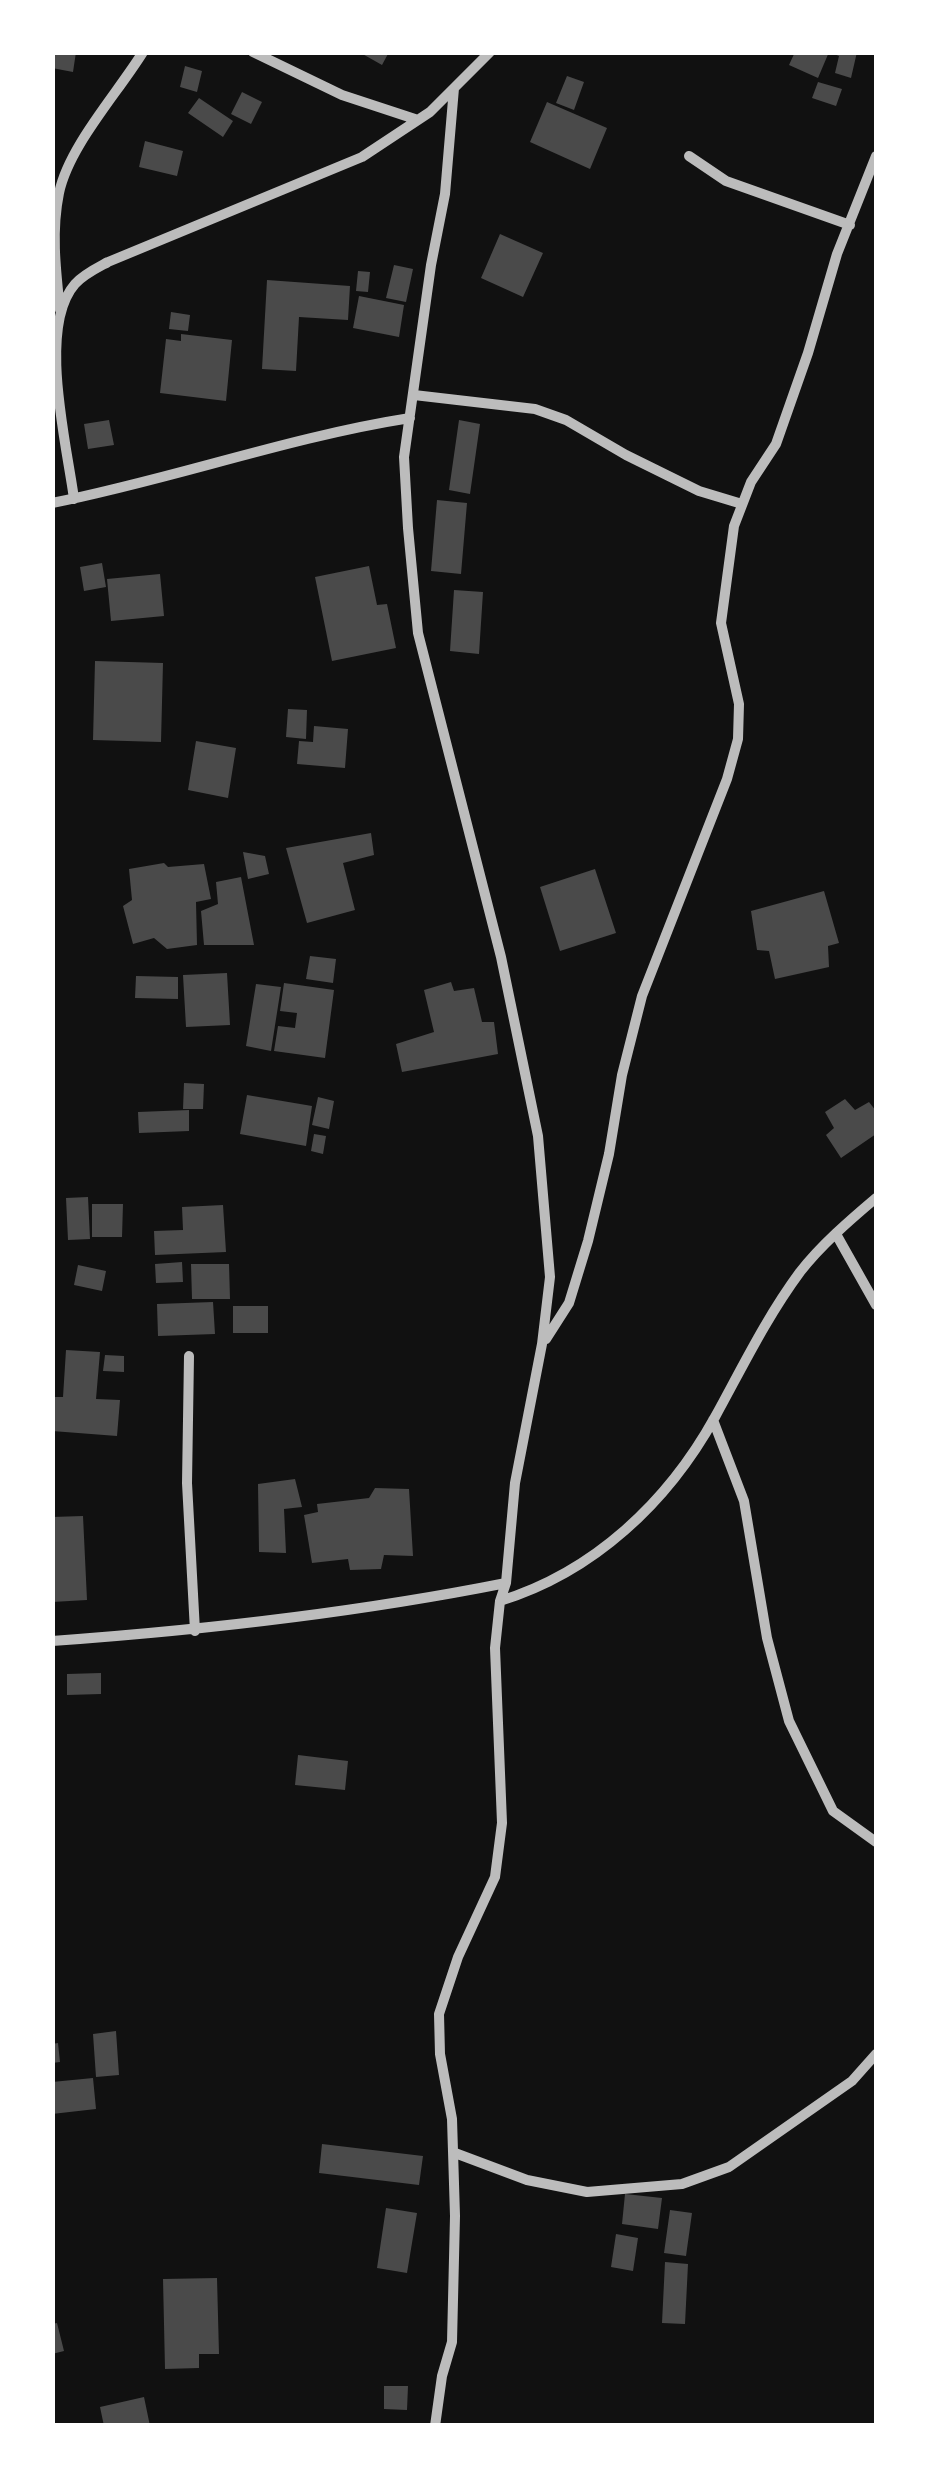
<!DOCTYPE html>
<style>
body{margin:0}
#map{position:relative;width:929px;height:2478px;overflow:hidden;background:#111;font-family:"Zilla Slab",serif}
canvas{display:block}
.frame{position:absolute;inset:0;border:55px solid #fff;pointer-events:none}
</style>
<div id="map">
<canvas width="929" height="2478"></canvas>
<div class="frame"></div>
</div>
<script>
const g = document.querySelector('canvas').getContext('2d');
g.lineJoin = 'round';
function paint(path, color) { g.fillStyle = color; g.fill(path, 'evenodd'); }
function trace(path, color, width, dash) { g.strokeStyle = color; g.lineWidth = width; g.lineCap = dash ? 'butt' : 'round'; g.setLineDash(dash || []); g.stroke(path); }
paint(new Path2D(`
 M52,52h24l-3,20 -21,-4z
 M359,52h30l-7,13z
 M795,52h34l-11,26 -29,-13z
 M829,52h28l-6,26 -16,-5 4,-17z
 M185,66l17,5 -5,21 -17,-5z
 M567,76l17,6 -10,28 -18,-7z
 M818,82l24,7 -6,17 -24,-8z
 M242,92l20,10 -11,22 -20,-10z
 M199,98l34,23 -10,16 -35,-24z
 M547,102l60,26 -17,41 -60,-27z
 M145,141l38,10 -6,25 -38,-9z
 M500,234l43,19 -20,44 -42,-19z
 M394,265l19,4 -7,33 -20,-4z
 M358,271l12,1 -2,20 -12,-1z
 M267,280l83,6 -2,34 -49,-3 -3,54 -34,-2z
 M359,296l45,9 -5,32 -46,-9z
 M171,312l19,3 -2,16 -19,-2z
 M181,334l51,6 -6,61 -66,-8 6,-54 15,2z
 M109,420l5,25 -26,4 -4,-25z
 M459,420l21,4 -10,70 -21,-4z
 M437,500l30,3 -6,71 -30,-3z
 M102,563l4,24 -22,4 -4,-24z
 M369,566l8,39 10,-1 9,44 -64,13 -17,-84z
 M160,574l4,42 -53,5 -4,-42z
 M454,590l29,2 -4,62 -29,-3z
 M95,661l68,2 -2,79 -68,-2z
 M288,709l19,1 -1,29 -20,-2z
 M314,726l34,3 -3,39 -48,-4 2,-23 14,1z
 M196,741l40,7 -8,50 -40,-8z
 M371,833l3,22 -31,8 12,47 -48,13 -21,-75z
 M243,852l22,4 4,18 -21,5z
 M164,863l4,4 36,-3 7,35 -15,3 1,43 -30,4 -13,-11 -21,6 -10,-38 9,-6 -3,-31z
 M595,869l21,64 -56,18 -20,-64z
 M241,877l13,68h-50l-3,-34 17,-7 -2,-22z
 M824,891l15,52 -11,3 1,21 -54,12 -6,-28 -12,-1 -6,-39z
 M310,956l26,3 -3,24 -27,-4z
 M227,973l3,52 -44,2 -3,-52z
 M136,976l42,1v22l-43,-1z
 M451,982l3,9 20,-3 8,34h12l4,32 -96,18 -6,-28 38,-12 -10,-42z
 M284,983l50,7 -9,68 -51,-7 4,-25 17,2 2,-15 -17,-2z
 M256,984l25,3 -10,64 -25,-5z
 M184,1083l20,1 -1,25h-20z
 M247,1095l65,11 -6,40 -66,-12z
 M318,1097l16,4 -5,28 -17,-4z
 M845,1099l10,11 14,-8 7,9v23l-35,24 -15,-23 8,-7 -9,-16z
 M189,1110v21l-50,2 -1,-21z
 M314,1134l12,2 -3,18 -12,-3z
 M88,1197l2,42 -22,1 -2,-42z
 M92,1204h31l-1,33h-30z
 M223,1205l3,47 -71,3 -1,-24 29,-1 -1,-23z
 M182,1262l1,20 -27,1 -1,-19z
 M191,1264h38l1,35h-38z
 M78,1265l28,6 -4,20 -28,-6z
 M213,1302l2,32 -57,2 -1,-32z
 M233,1306h35v27h-35z
 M66,1350l34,2 -4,47 24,1 -3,36 -65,-5v-34h11z
 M105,1355l19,1v16l-21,-1z
 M295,1479l7,28 -18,2 2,44 -27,-1 -1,-68z
 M375,1488l34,1 4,67 -29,-1 -3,14 -31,1 -2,-11 -36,4 -8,-48 14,-3 -1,-8 52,-6z
 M83,1516l4,84 -35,2v-85z
 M101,1673v21l-34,1v-21z
 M298,1755l50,6 -3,29 -50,-5z
 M116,2031l3,44 -23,2 -3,-43z
 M58,2043l2,19 -8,1v-19z
 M93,2078l3,31 -44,5v-32z
 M322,2144l101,12 -4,29 -100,-12z
 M625,2194l37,4 -4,31 -36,-5z
 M386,2208l31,5 -10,60 -30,-5z
 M670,2210l22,3 -6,43 -22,-3z
 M616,2234l22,4 -5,33 -22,-4z
 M665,2262l23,2 -3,60 -23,-1z
 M217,2278l2,76h-20v14l-34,1 -2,-90z
 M57,2323l7,28 -12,3v-30z
 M384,2386h24l-1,24 -23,-1z
 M144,2397l6,29h-46l-4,-19z`), '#4a4a4a');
trace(new Path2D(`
 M253,52l89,43 76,25
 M689,156l37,25 124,44
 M60,310c-4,-38 -9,-78 -1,-117 10,-47 58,-99 84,-141
 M414,395l121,14 31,11 60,35 73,36 43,13
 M74,499c-7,-54 -37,-172 1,-215 9,-10 22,-16 33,-22l254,-105 68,-45 60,-60
 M52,503c121,-24 237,-66 358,-85
 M836,1234l40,71
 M546,1339l23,-36 19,-62 21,-87 13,-79 20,-79 85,-217 11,-40 1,-35 -18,-81 13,-97 17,-44 25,-38 32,-91 29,-99 39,-98
 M189,1356l-2,127 8,148
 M713,1420l31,81 23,137 22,83 44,90 43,31
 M500,1601c94,-29 168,-99 215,-184 27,-49 51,-99 85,-145 21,-27 50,-52 76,-74
 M52,1641c153,-11 303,-28 454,-58
 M455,2153l72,27 60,12 95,-8 47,-17 123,-86 24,-27
 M435,2426l7,-50 10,-34 3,-126 -3,-97 -12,-65 -1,-40 19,-57 37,-80 7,-54 -7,-175 5,-47 6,-18 9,-100 27,-139 8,-67 -12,-141 -37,-179 -83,-324 -10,-105 -4,-71 27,-192 14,-71 9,-106`), '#bcbcbc', 10);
</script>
